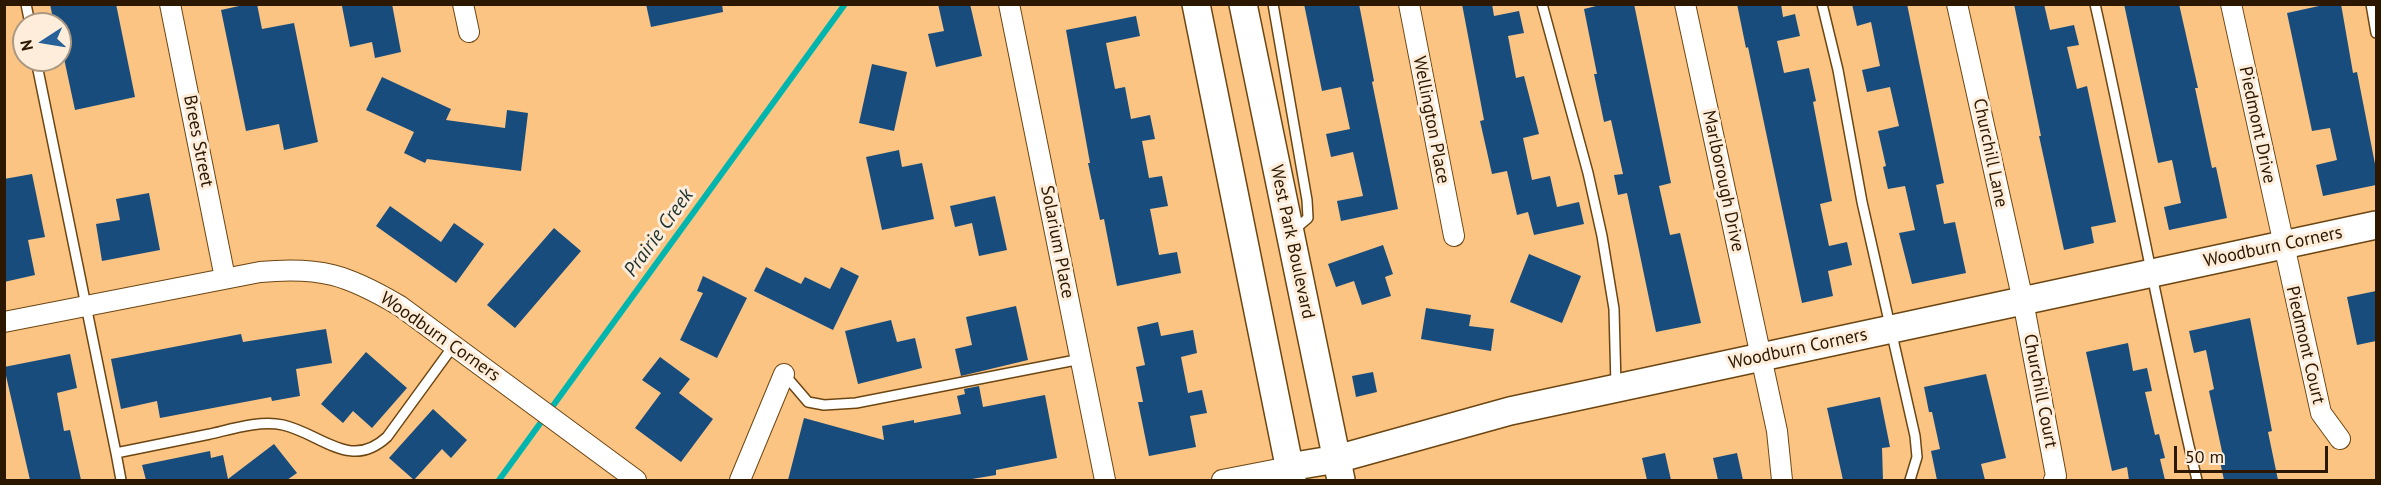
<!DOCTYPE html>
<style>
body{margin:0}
#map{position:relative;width:2381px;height:485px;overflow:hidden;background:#fbc483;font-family:"PT Sans",sans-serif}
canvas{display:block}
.frame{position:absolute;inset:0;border:6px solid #2c1800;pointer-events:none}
.north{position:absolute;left:12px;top:12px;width:60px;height:60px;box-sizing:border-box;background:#feedda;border:2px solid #aa9883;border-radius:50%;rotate:258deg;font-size:16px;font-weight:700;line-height:24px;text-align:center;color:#2c1800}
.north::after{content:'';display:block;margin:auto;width:21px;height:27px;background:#276199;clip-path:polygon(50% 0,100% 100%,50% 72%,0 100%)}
.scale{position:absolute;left:2174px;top:446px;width:154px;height:27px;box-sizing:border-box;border:3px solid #2c1800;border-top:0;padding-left:8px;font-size:18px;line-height:21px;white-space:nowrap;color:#2c1800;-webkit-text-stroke:4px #feedda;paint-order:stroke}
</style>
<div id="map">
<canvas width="2381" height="485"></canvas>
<div class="frame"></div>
<div class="north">N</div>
<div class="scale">50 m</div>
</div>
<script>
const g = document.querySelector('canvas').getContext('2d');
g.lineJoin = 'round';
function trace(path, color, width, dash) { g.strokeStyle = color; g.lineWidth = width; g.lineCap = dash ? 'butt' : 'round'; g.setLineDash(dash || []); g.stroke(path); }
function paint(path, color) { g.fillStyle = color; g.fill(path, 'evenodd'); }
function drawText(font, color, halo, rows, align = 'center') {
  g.font = font + ' "PT Sans",sans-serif'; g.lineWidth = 6; g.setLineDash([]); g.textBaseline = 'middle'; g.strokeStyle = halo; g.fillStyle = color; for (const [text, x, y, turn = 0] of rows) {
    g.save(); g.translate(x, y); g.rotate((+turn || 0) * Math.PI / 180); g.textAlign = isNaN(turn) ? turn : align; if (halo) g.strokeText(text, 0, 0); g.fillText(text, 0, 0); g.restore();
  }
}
trace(new Path2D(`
 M499,480l346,-476`), '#00b5ae', 6);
paint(new Path2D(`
 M50,4h66l19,93 -60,13 -13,-61h-2v-25h-6z
 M248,4h9l5,25 32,-6 24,119 -34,8 -5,-26 -33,7 -25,-121z
 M350,4h42l9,48 -26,6 -3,-16 -22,5 -8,-41z
 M646,4h76l1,8 -72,15z
 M938,4h32l12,52 -46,11 -8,-33 16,-3z
 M1304,4h55l15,77 -2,1 26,127 -57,12 -4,-20 26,-5 -10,-44 -22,5 -5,-23 24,-5 -9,-42 -19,4z
 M1462,4h30l2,12 25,-5 5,22 -16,3 8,42 8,-2 15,58 -16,4 9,42 18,-4 7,31 22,-5 5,22 -50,11 -6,-23 -11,3 -10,-44 -15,3 -12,-53 4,-1z
 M1604,4h30l37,179 -12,3 11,49 10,-2 21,90 -45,9 -29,-139 -9,2 -4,-20 9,-1 -12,-54 -7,2 -10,-48h3l-13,-65z
 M1737,4h44l2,13 12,-3 5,22 -23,5 7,32 25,-5 7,33 -3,1 19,99 -12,3 9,42 18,-4 5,23 -24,6 5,25 -31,7 -54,-256 -2,1z
 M1852,4h55l37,179 -8,2 8,39 11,-2 11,51 -54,11 -13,-51 16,-3 -10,-44 -17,3 -5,-22 3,-1 -8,-35 21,-5 -9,-39 -23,5 -5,-22 18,-4 -9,-44 -14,4z
 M2014,4h30l6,26 24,-5 5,20 -12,2 10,42 10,-3 29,136 -25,5 3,16 -30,7 -25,-114h2z
 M2124,4h55l19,84h-3l17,80 4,-1 11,51 -58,12 -5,-23 17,-4 -9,-43 -14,3z
 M2328,4h13l12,69 4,-1 19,97v16l-53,11 -7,-31 21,-5 -7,-32 -18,3 -25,-118z
 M1136,16l4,20 -34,7 9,46 10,-2 6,32 19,-4 5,24 -13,2 7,37 13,-2 6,30 -18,3 9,46 18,-3 4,21 -64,13 -13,-67 -4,1 -12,-57h2l-24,-133z
 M872,64l35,8 -13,59 -35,-8z
 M382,77l69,32 -5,11 59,8 2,-18 21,3 -7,58 -94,-12 -2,4 -21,-10 10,-21 -48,-22z
 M899,150l3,17 20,-4 12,56 -52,11 -16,-73z
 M32,174l13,63 -17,3 7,35 -31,7v-103z
 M149,193l11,57 -58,11 -6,-37 24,-4 -4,-21z
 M995,196l12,54 -28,6 -7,-33 -17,4 -5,-21z
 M390,206l51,36 13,-19 30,21 -28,39 -80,-57z
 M554,228l27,23 -66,77 -28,-23z
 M1383,245l10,29 -8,3 6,19 -29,9 -8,-24 -18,6 -8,-23z
 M1529,254l52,22 -19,47 -52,-21z
 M766,267l35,17 4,-7 25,12 11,-22 18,9 -26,54 -79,-39z
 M703,276l44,22 -30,60 -37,-18 23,-47 -6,-2z
 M2376,291v50l-19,4 -10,-48z
 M1016,306l12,54 -67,16 -6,-27 17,-4 -6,-28z
 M1426,308l45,7 -2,11 25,3 -3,22 -70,-12z
 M2250,318l22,113 -4,1 10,48h-54l-5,-23 4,-1 -14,-65 5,-2 -8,-39 -12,3 -5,-22z
 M891,320l6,22 18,-4 7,30 -64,16 -13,-53z
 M1158,322l3,14 32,-6 4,23 -16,4 7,36 14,-3 5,23 -17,3 6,31 -47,9 -11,-54h5l-7,-35 9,-2 -8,-38z
 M326,329l6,34 -36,6 4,27 -28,5 -1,-4 -111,21 -3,-17 -36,8 -10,-50 130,-25 2,8z
 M2128,343l5,28 14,-3 5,23 -7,1 10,43 4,-1 6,24 -5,1 5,21h-36l-2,-13 -15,4 -26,-119z
 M366,352l41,36 -35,40 -19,-17 -10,12 -22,-19z
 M70,354l7,34 -20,5 7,38 6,-1 11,50h-51l-26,-113z
 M660,357l30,22 -11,14 34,26 -32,43 -46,-34 26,-35 -19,-13z
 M1373,372l4,20 -21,5 -4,-21z
 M1986,374l20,84 -25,6 4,16h-48l-6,-29 9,-2 -8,-37h-3l-5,-25z
 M979,386l4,21 62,-12 12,63 -61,12v5l-30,5h-178l16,-62 80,22 -2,-14 32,-6v3l47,-9 -4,-18 8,-2 -1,-5z
 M1880,397l10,50 -8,1 1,32h-40l-16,-72z
 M433,409l34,31 -16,18 -9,-9 -28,31 -25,-22z
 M274,444l23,29 -10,7h-141l-4,-15 68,-14 1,7 12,-3 5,24z
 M1665,453l6,27h-24l-5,-22z
 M1737,453l6,27h-25l-5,-22z`), '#184c7c');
const lane = new Path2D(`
 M26,4l4,20
 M1273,4l34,196 1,18 -14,12
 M1542,4l46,169 14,63 12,73 2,77
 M1822,4l16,66 24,132 53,234 2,21 -7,23
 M2095,4c36,159 64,319 102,476
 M2371,4l5,29
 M36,60l80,393
 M784,374l24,28 16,3 32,-2 225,-44
 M121,480l-5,-27c31,-6 63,-13 94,-19 22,-5 50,-14 73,-9 39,9 67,46 104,12l67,-92`);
const street = new Path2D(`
 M170,4l55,274
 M463,4l6,28
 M1009,4l96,476
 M1409,4l45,232
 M1685,4l92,427 5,49
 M1957,4l66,297 33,175 -2,4
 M2231,4l90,409 19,26
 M4,322l256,-50c60,-6 88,3 140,34l236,174
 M740,480l44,-106
 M1222,480l67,-13`);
const secondary = new Path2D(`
 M1196,4l96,476
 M1243,4l98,476
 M1289,467l48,-8 173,-48 866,-186`);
trace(lane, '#6c4612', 12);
trace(street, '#6c4612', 22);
trace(secondary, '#6c4612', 30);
trace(lane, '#fff', 9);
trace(street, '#fff', 20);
trace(secondary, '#fff', 27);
drawText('18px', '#2c1800', '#feedda', [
 ["Wellington Place",1431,120,79],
 ["Piedmont Drive",2257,125,78],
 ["Brees Street",198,141,79],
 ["Churchill Lane",1990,153,78],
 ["Marlborough Drive",1723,181,78],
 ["Solarium Place",1057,242,79],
 ["West Park Boulevard",1292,242,78],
 ["Woodburn Corners",2273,247,-12],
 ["Woodburn Corners",440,337,35],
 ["Piedmont Court",2305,345,77],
 ["Woodburn Corners",1798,349,-12],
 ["Churchill Court",2040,391,79]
]);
drawText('italic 20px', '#1b3331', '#feedda', [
 ["Prairie Creek",659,233,-54]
]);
</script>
